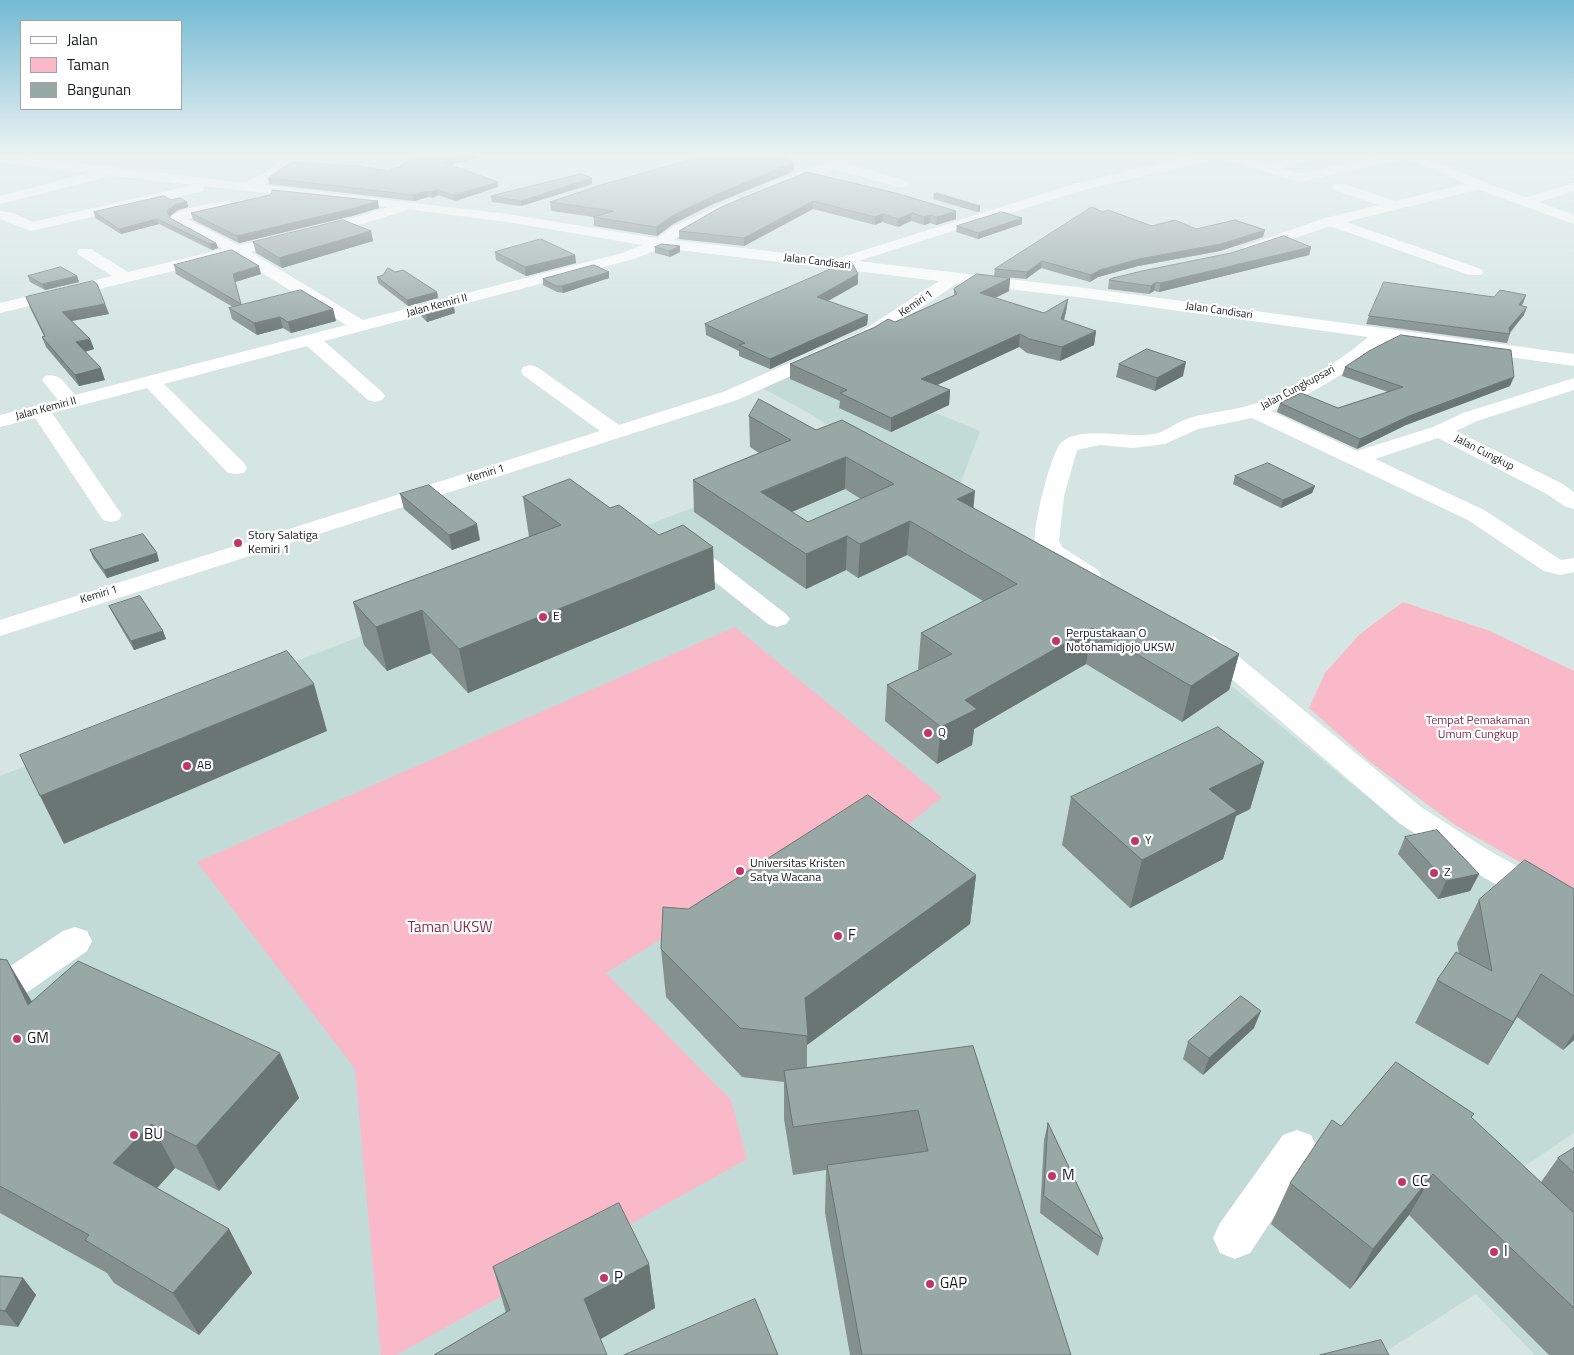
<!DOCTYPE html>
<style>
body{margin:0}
#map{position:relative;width:1574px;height:1355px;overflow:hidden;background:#d4e5e2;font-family:"Titillium Web",sans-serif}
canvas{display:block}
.legend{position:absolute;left:20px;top:20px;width:162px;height:90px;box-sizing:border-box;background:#fff;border:1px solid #a2a4a4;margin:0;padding:6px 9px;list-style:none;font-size:15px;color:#161c1b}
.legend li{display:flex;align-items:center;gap:10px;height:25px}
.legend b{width:25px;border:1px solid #a2a4a4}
</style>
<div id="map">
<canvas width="1574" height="1355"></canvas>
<ul class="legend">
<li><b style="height:6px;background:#fff"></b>Jalan</li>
<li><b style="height:14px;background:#fab9c9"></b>Taman</li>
<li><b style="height:14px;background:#98a8a5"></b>Bangunan</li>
</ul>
</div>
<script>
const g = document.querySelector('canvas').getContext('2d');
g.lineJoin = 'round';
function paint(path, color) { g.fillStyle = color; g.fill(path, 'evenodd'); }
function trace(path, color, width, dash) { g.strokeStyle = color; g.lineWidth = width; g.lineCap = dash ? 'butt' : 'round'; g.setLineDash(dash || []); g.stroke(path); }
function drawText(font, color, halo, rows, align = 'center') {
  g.font = font + ' "Titillium Web",sans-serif'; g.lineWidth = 4.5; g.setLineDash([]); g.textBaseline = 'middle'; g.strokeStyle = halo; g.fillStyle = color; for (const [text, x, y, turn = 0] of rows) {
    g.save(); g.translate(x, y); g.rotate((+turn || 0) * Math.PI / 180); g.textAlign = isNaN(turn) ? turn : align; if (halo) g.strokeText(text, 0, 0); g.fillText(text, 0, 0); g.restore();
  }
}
paint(new Path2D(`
 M817,365l163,66 -28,75 281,181 153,125 188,119v202l-79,53 79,169h-39l-59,-61 -96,61h-1380v-579l857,-332 -48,-31 -47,-25z`), '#c2dbd7');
paint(new Path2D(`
 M1403,602l87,29 84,40v222l-119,-68 -86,-64 -60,-53 16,-35 35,-39z
 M735,627l207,170 -53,43 -34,-20 -249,153 125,127 16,59 -351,196h-15l-26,-286 -158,-207z`), '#fab9c9');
paint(new Path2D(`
 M0,154l245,29 21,-11 25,-18h15l-30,24 -13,7 244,29 150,24 17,-12 62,-28 5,1 2,3 -2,3 -57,27 -10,8 162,19 238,-75 126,-30h37l31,10 31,-10h21l-1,3 -37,11 19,6 86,-20h25l-6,4 -106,24 -80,-24 -137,32 -225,71 227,27 489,66v12l-187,-26c-34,30 -75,54 -116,71l86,40 76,-24 30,-14 111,-35v12l-97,31 -21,10 105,52 13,9v17l-8,-2 -21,-14 -107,-55 -63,21 109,51 77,50 13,-2v14l-14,3 -16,-4 -76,-51 -216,-102 -54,11 -33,15 -32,4 -33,-3 -23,5 -13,46 -5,45 3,6 36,23 3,5 -3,5c-4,1 -7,2 -11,2 -14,-2 -50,-27 -52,-41 -2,-15 16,-88 26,-98 21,-20 73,-1 100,-11 8,-3 15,-9 23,-12 20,-8 43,-8 63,-14 35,-9 94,-45 121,-69l-283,-39 -127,-15 -84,56 -137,61 -737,236v-16l600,-189 -77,-56 -2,-4 2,-4 7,-2 7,2 82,58 104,-33 139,-61 77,-50 -277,-33 -28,11 -310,82 58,51 3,4 -3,4 -7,2 -7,-2 -61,-54 -143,38 80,79 3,5 -3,5 -8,1 -8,-1 -81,-85 -95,25 70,102 -3,5 -8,2 -8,-2 -68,-102 -35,9v-12l58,-15 -16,-20 3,-4c15,-4 21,9 30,19l271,-70 -111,-69 -235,57v-10l112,-27 -33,-21 -2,-3 2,-3h12l37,23 95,-23 -50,-26 -3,-5c9,-12 44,-14 59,-17l5,1 2,3 -2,3 -47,11 52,26 114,-27 35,-11 -184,-21 -1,5 -172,40 -31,-12v-8l13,2 20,9 160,-37 -88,-10 -2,3 -103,26v-8l88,-23 -88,-11zM406,209l101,13 135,23 -20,8 -259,67 -112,-68 112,-28 41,-13z
 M849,154h19l-22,10 61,17 2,3 -7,4 -68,-19 -55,20 -5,1 -7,-4 2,-3z
 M1479,181l7,4 -2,3 -138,34 135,47 2,3 -2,3h-12l-139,-49 -75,26h-10l-3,-3 3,-3 80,-28 54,-13 -45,-15 -2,-3 2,-3h10l51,17z
 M1574,183v8l-48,15 -5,-1 -2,-3 2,-3z
 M684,539l8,2 94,73 4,5 -4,5 -9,3 -9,-3 -92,-73 -4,-5 4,-5z
 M1206,635l9,2 206,170 67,43 86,48v29l-12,-4 -98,-57 -65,-43 -202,-174 -4,-6 4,-6z
 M75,927l12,4 5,10 -5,10 -74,51 -13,5v-34l63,-42z
 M1297,1130l14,5 6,13 -6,13 -61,92 -15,6 -15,-6 -7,-15 7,-15 63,-88z`), '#fff');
paint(new Path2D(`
 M1400,154h18l66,28 90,33v9l-100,-36z`), '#fff');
paint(new Path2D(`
 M418,154h62v3l-30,8 48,17v5l-43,14 -17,-6 -6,3 -4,-1 -14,4 -145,-17 -1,-6 120,-7 11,-4z
 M791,162h3v9l-83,34 -38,19 -16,12 -63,-10v-9l-43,-6 -1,-9z
 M807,172l149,39v8l-20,6 -6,-2 -6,2 -13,-4 -13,6 -16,-5 -7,3 -62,-16 -69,37 -65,-7v-8z
 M592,178v6l-71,22 -29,-4 -1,-6z
 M934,194l46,12v5l-3,1 -44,-13z
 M171,200l16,2 1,5 -10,3 -9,6 1,2 48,30 -6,2 -53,-26 -38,10 -26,-16 -1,-6z
 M379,208l-27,8 -113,27 -46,-23 -2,-7z
 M1103,212l49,14 44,3 69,1 -2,7 -43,14 -82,15 -40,11 -8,5 -49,-14 -15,11 -32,-3 1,-7z
 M1022,218v6l-44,15 -22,-7 1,-6z
 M371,231l2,10 -91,27 -26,-15 -3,-11z
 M655,247l25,5 -10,5 -15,-4z
 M1311,247l-2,8 -150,37 -5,-1 -5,3 -41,-5 1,-9z
 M495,252l80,3 1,8 -50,13 -30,-16z
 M174,265l87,9 -26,8 6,23 92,4 3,12 -45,12 -8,-5 -26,7 -25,-16 -3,-11 4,-1 -57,-33z
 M395,272l42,20 1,6 -30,8 -30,-23 -1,-6z
 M858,274v10l-30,17 40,14 -1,10 -97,44 -31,-13v-5l-33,-16 -1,-11z
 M28,276h49l2,6 -34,8 -15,-8z
 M609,278l-46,15 -6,-1 -14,-7v-6z
 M1010,278l-1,13 -14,7 49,15 24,-14 -2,13 -2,8 32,11 -2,14 -34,16 -33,-8 -8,-6 -82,38 13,5 -1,15 -58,27 -52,-24 1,-7 -50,-22v-15l105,-42 59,-27v-6z
 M1526,295l-3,8 -1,2 2,10 -14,18v1l-3,9 -141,-19 3,-8 125,-19z
 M26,297l79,7 4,10 -37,7 18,18 4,10 -9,3 20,28 -26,6 -33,-39 -4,-10 2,-1 -14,-28z
 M420,311l35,2 -28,9 -5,-5z
 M1119,364l64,12 -28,15 -39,-14z
 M1345,367l165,19 -104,39 -49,24 -80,-37 3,-9 58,5 50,-16 -46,-16z
 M749,416l67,14 157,78 266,146 -10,36 -47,32 -96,-58 -112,65 -2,16 -35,19 -52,-43 2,-36 32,-15 -1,-1 3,-36 62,-32 -76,-46 -49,23 -12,-8 -40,19 -112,-77 -1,-32 66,-27 -9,-6zM845,489l16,10 -53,23 -16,-10z
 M1235,476l80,10 -3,7 -31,15 -48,-24z
 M400,494l80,46 -28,10 -48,-41z
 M523,497l192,92 -247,104 -37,-40 -44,18 -23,-26 -11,-43 176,-65z
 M90,550l69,11 -52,17 -14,-20z
 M109,606l54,25 3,8 -32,11 -21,-36z
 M1264,762l-14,47 -14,7 -13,43 -93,49 -68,-63 9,-48z
 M1405,837l74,37 -9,17 -32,8 -40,-45z
 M976,875l-6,49 -163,121v23l166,-22 98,309h-221l-25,-142 1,-43 -33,5 -9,-56v-37l-42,-5 -76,-80 -5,-48 27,-40z
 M1574,889v151l-11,10 -46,-33 -29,48 -73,-42 22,-43 22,-26 -2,-11 22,-43z
 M0,959l32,43 248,51 19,45 -80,93 -44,-23 -18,20 72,41 23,44 -53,62 -85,-52 -7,-10 -107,-60z
 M1254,1028l-51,47 -20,-16 5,-17z
 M1048,1123l55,116 -5,17 -58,-43 4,-73z
 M1341,1126l200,56 17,-24 16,-10v207h-25l-140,-140 -59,74 -79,-65 19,-41z
 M649,1264l6,44 -54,31 -95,-26 -13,-46z
 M0,1276l23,2 13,17 -18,32 -18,-2z`), '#83908e');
paint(new Path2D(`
 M469,154h11v3l-37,10 -1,-5z
 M791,160v4l3,-2v9l-83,34 -38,19 -16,12 -1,-9 16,-11 39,-19z
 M592,178v6l-71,22v-5z
 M498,182v5l-43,14 -1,-6z
 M437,190l1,5 -6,3 -1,-6z
 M427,191l1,6 -14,4 -1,-6z
 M378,201l1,7 -27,8 -113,27 -2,-7z
 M813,201v8l-69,37v-8z
 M187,202l1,5 -10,3 -9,7 -2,-6 9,-7z
 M978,206h2v5l-3,1z
 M956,211v8l-20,6 1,-8z
 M912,213l-1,8 -13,6v-8z
 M883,214l-1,8 -7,3v-8z
 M930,215v8l-6,2v-8z
 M1022,218v6l-44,15v-6z
 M157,219l2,5 -38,10 -2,-5z
 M1265,230l-2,7 -43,14 -82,15 -40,11 -8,5 1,-7 9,-5 39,-11z
 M371,231l2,10 -91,27 -3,-10z
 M216,243l2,5 -6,2 -2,-6z
 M680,246v6l-10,5 -1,-6z
 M1311,247l-2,8 -150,37 1,-9z
 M575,255l1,8 -50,13 -1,-9z
 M1042,261l-1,7 -15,11 1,-7z
 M259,266l2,8 -26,8 -2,-8z
 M609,272v6l-46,15 -1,-7z
 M858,274v10l-41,23v-10z
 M77,276l2,6 -34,8 -3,-6z
 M1010,278l-1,13 -30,15 1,-13z
 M1156,282l-2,9 -5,3 2,-8z
 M437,292l1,6 -30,8 -1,-6z
 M1526,295l-3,8 -7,10 3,-8z
 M1068,299l-2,13 -6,21 1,-14z
 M105,304l4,10 -43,8 -4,-10z
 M454,307l1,6 -28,9 -1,-7z
 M1527,307l-3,8 -16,19 1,-6z
 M333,309l3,12 -45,12 -3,-11z
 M868,315l-1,10 -97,44v-10z
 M280,317l3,11 -26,7 -3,-12z
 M1096,331l-2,14 -34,16 2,-14z
 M1020,334l-1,13 -99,46 1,-14z
 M90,339l4,10 -14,4 -4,-11z
 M1186,362l-3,14 -28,15 2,-13z
 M101,368l4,12 -26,6 -4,-11z
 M1514,377l-4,9 -104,39 -49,24 3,-10 49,-23z
 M950,390l-1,15 -58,27v-14z
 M846,457l-1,32 -84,36v-33z
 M1315,486l-3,7 -31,15 2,-8z
 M975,491l-3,33 -15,-25z
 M910,521l-3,34 -49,23 2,-34z
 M477,524l3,16 -28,10 -3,-15z
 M847,536l-1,34 -40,19v-35z
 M713,547l2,42 -247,104 -9,-44z
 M157,553l2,8 -52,17 -3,-8z
 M422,610l9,43 -44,18 -11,-44z
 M1092,628l-6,36 -112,65 -2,16 -35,19 4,-37 24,-27z
 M163,631l3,8 -32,11 -3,-9z
 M1239,654l-10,36 -47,32 9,-36z
 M314,684l13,47 -263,113 -24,-48z
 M1264,762l-14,47 -14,7 -13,43 -93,49 12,-48 67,-71z
 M1479,874l-9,17 -32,8 8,-18z
 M976,875l-6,49 -163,121 -2,-47z
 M7,960l27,45h-6z
 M1541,974l-24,43 -29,48 25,-43z
 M1261,1011l-7,17 -51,47 6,-17z
 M1574,1033v7l-11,10z
 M280,1053l19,45 -80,93 -23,-45z
 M151,1124l24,44 -35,39 -27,-44z
 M1433,1174l-24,41 -59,74 23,-40z
 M229,1229l23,44 -53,62 -26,-42z
 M649,1264l6,44 -62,35 -9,-44z
 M23,1278l13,17 -18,32 -13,-16z`), '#6a7674');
const building = new Path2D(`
 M418,154h51l-27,8 56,20 -44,13 -17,-5 -6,2 -4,-1 -14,4 -145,-17 24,-16 67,4 29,5 11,-4z
 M710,154h64l17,6 -2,1 5,1 -83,35 -39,19 -16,11 -63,-10 20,-6 -63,-9 51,-17z
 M807,172l92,22 57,17 -19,6 -7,-2 -6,2 -12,-4 -14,6 -15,-5 -8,3 -62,-16 -69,37 -65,-7 42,-24z
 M581,174l11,4 -71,23 -30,-5z
 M273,190l105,11 -27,8 -114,27 -46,-23 79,-18z
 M937,193l43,13h-2l-44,-12z
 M164,196l7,4 9,-2 7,4 -11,2 -9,7 3,7 46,25 -6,1 -53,-25 -38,10 -25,-17z
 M1092,207l11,5 5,-2 44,16 23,-6 21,9 39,-9 30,10 -44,14 -82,15 -39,11 -9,5 -49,-14 -15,11 -32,-3z
 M1002,212l20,6 -44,15 -21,-7z
 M343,220l28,11 -92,27 -26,-16z
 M1284,236l27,11 -151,36 -4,-1 -5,4 -42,-6 4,-2 29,-7 89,-18z
 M541,239l34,16 -50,12 -30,-15z
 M662,244l18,2 -11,5 -14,-4z
 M232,250l27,16 -26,8 8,30 -67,-39z
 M847,262l5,1 6,11 -41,23 51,18 -98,44 -31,-14 6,-2 -40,-19z
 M594,265l15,7 -47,14h-6l-13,-7z
 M61,267l16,9 -35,8 -14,-8z
 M388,268l7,4 8,-2 34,22 -30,8 -30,-23 6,-2z
 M977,274l33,4 -30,15 64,20 24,-14 -7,20 35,12 -34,16 -33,-8 -9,-5 -99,45 29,11 -59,28 -51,-25 7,-3 -57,-26 85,-37 13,-8 7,3 62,-28 -3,-5z
 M93,281l4,3 8,20 -43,8 28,27 -14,3 25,26 -26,7 -33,-38 3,-1 -19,-39z
 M1384,282l110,15 6,-7 26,5 -7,10 8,2 -18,21 1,6 -141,-18z
 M301,290l32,19 -45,13 -8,-5 -26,6 -25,-15z
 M449,303l5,4 -28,8 -6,-4z
 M1401,335l110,15 3,27 -105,39 -49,23 -80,-36 21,-10 37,15 65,-21 -58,-20 24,-16z
 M1147,349l39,13 -29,16 -38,-14z
 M759,399l57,31 26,-10 133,71 -18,8 282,155 -48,32 -99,-58 -127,72 12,9 -36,18 -54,-42 65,-31 -31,-21 96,-49 -107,-63 -50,23 -13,-8 -41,18 -113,-74 98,-40 -42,-24zM846,457l48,27 -86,38 -47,-30z
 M1268,463l47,23 -32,14 -48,-24z
 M570,479l40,29 9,-3 40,30 24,-10 30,22 -254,102 -37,-39 -46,17 -23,-25 208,-77 -38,-28z
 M429,485l48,39 -28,11 -49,-41z
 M143,534l14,19 -53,17 -14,-20z
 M140,596l23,35 -32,10 -22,-35z
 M287,651l27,33 -274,112 -20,-41z
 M1218,727l46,35 -55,27 28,22 -95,49 -71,-63z
 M868,795l108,80 -171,123 3,38 -68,-8 -79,-79 2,-42 25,2z
 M1437,830l42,44 -33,7 -41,-44z
 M1525,860l49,29v107l-33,-22 -28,48 -76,-42 19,-28 36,19 -13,-71z
 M0,959l7,1 21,45 50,-44 202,92 -84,93 -45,-22 -38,39 116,66 -56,64 -88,-53 4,-5 -89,-49z
 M1241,996l20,15 -52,47 -21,-16z
 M973,1046l98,309h-209l-35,-190 101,-14 -10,-41 -125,17 -9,-56z
 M1396,1062l78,52 -3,3 103,96v95l-141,-134 -60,75 -83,-66 42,-63 9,6z
 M1048,1123l55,116 -59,-43z
 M1574,1148v25l-16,-15z
 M619,1203l30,61 -65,35 23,56h-173l76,-45 -17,-43z
 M0,1276l23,2 -18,33 -5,-1z
 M755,1299l23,56h-154z
 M1381,1340l8,15h-69z`);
paint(building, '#98a8a5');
trace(building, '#6a7674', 1);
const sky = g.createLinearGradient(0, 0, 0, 344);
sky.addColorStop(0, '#73bad4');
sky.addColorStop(0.45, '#ecf3f2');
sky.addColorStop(1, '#ecf3f200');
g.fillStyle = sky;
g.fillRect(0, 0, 1574, 344);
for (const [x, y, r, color] of [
 [238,543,5,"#c1356a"],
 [543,617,5,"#c1356a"],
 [1056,641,5,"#c1356a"],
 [928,733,5,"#c1356a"],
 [187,766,5,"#c1356a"],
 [1135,841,5,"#c1356a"],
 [740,871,5,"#c1356a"],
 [1434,873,5,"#c1356a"],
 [838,936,5,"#c1356a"],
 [17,1039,5,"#c1356a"],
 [134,1135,5,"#c1356a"],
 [1052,1176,5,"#c1356a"],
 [1402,1182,5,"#c1356a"],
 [1494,1252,5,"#c1356a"],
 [604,1278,5,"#c1356a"],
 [930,1284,5,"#c1356a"]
]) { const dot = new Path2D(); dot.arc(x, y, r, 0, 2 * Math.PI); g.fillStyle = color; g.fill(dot); trace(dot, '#fff', 2); }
drawText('11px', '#161c1b', '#fff', [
 ["Jalan Candisari",817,262,7],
 ["Kemiri 1",916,304,-34],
 ["Jalan Kemiri II",437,306,-15],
 ["Jalan Candisari",1219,311,8],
 ["Jalan Cungkupsari",1298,388,-28],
 ["Jalan Kemiri II",46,409,-15],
 ["Jalan Cungkup",1484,453,27],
 ["Kemiri 1",486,474,-17],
 ["Kemiri 1",99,595,-17]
]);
drawText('12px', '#161c1b', '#fff', [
 ["Story Salatiga",248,536],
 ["Kemiri 1",248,550],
 ["E",553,617],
 ["Perpustakaan O",1066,634],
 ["Notohamidjojo UKSW",1066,648],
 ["Q",938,733],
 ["AB",197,766],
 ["Y",1145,841],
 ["Universitas Kristen",750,864],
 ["Satya Wacana",750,878],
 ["Z",1444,873]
], 'left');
drawText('12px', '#852d4c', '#fff', [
 ["Tempat Pemakaman",1478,721],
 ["Umum Cungkup",1478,735]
]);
drawText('15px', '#852d4c', '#fff', [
 ["Taman UKSW",450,928]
]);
drawText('15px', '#161c1b', '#fff', [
 ["F",848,936],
 ["GM",27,1039],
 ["BU",144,1135],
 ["M",1062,1176],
 ["CC",1412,1182],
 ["I",1504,1252],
 ["P",614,1278],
 ["GAP",940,1284]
], 'left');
</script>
